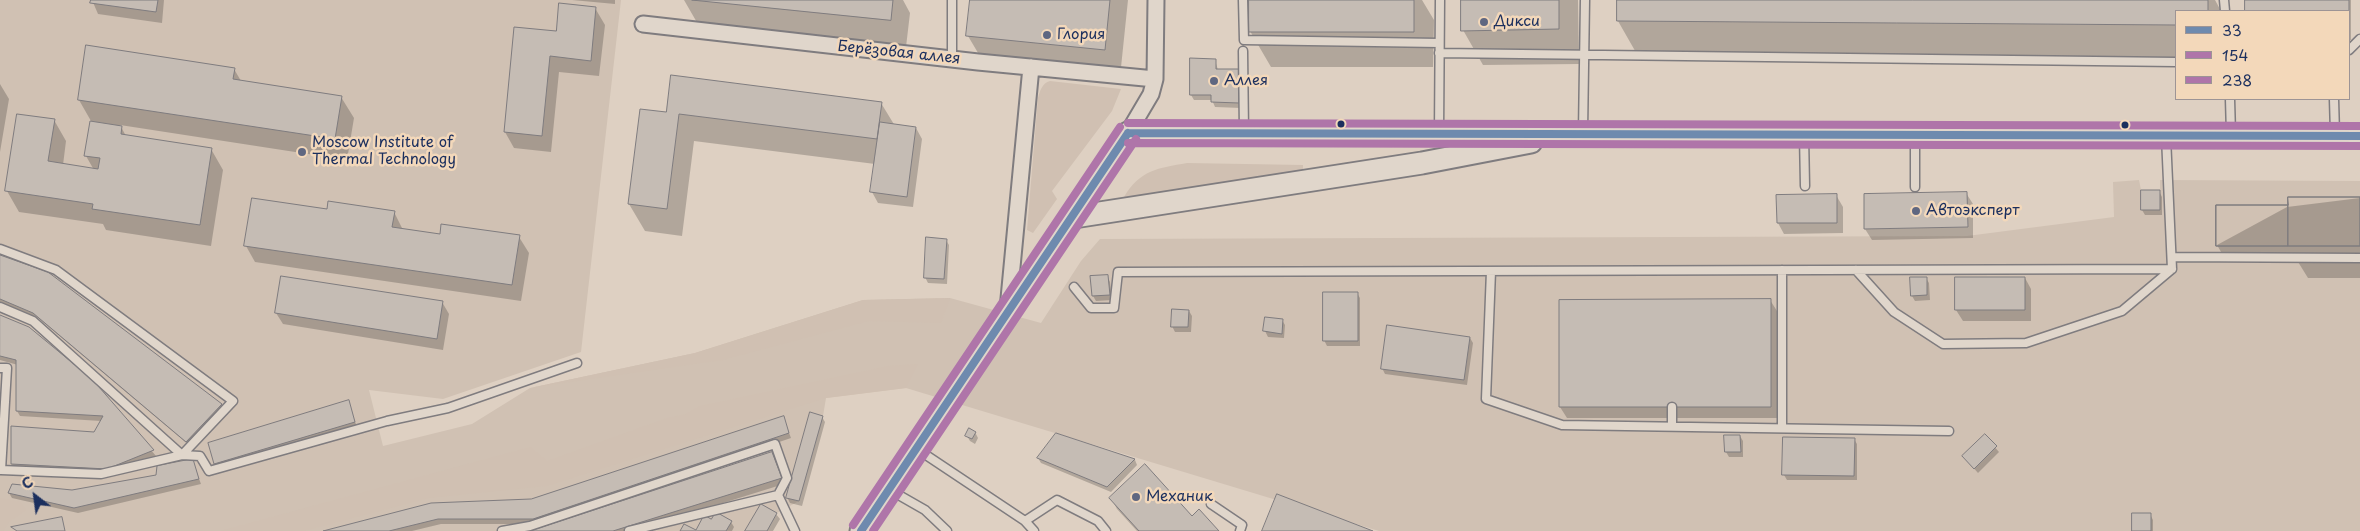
<!DOCTYPE html>
<meta charset="utf-8">
<style>
body{margin:0}
#map{position:relative;width:2360px;height:531px;overflow:hidden;background:#ded0c2;font-family:"Playpen Sans",sans-serif}
canvas{display:block}
.legend{position:absolute;left:2175px;top:10px;width:175px;height:90px;box-sizing:border-box;background:#f3d8ba;border:1px solid #9d9495;margin:0;padding:6px 9px;list-style:none;font-size:15px;color:#1b2f5e}
.legend li{display:flex;align-items:center;gap:10px;height:25px}
.legend b{width:25px;border:1px solid #9d9495}
.north{position:absolute;left:10px;top:471px;width:50px;height:50px;-webkit-text-stroke:4px #f3d8ba;paint-order:stroke;rotate:330deg;font-size:14px;font-weight:700;line-height:20px;text-align:center;color:#1b2f5e}
.north::after{content:'';display:block;margin:auto;width:18px;height:22px;background:#1b2f5e;clip-path:polygon(50% 0,100% 100%,50% 72%,0 100%)}
</style>
<div id="map">
<canvas width="2360" height="531"></canvas>
<ul class="legend">
<li><b style="height:6px;background:#6e8aae"></b>33</li>
<li><b style="height:6px;background:#af75a9"></b>154</li>
<li><b style="height:6px;background:#af75a9"></b>238</li>
</ul>
<div class="north">С</div>
</div>
<script>
const g = document.querySelector('canvas').getContext('2d');
g.lineJoin = 'round';
function paint(path, color) { g.fillStyle = color; g.fill(path, 'evenodd'); }
function trace(path, color, width, dash) { g.strokeStyle = color; g.lineWidth = width; g.lineCap = dash ? 'butt' : 'round'; g.setLineDash(dash || []); g.stroke(path); }
function drawText(font, color, halo, rows, align = 'center') {
  g.font = font + ' "Playpen Sans",sans-serif'; g.lineWidth = 5; g.setLineDash([]); g.textBaseline = 'middle'; g.strokeStyle = halo; g.fillStyle = color; for (const [text, x, y, turn = 0] of rows) {
    g.save(); g.translate(x, y); g.rotate((+turn || 0) * Math.PI / 180); g.textAlign = isNaN(turn) ? turn : align; if (halo) g.strokeText(text, 0, 0); g.fillText(text, 0, 0); g.restore();
  }
}
paint(new Path2D(`
 M0,0h621l-40,352 -138,47 -74,-9 14,56 89,-22 58,-36 165,-35 168,-53 87,-2 91,25 40,-62 19,-22 867,-3 147,-19 -1,-35 26,-2 2,10h19v-10l200,1v350h-981l-473,-143 -80,10 -3,18 -24,85 -22,12 -10,18h-767z`), '#d0c1b3');
paint(new Path2D(`
 M1050,81l71,8 -9,22 -60,80 5,8 -24,34 -6,-3 11,-132c2,-7 4,-15 12,-17z
 M1187,163l116,2v6l-179,26c16,-27 34,-29 63,-34z
 M950,298l-9,25 -72,-2 -146,39 -193,28 165,-35 168,-53z
 M918,364l-12,24 -80,10 -279,88 -118,12 -125,33h-84l310,-84 17,14 120,-43 19,-4 14,-8 188,-40z
 M0,498l20,4 6,8 -17,12 -6,9h-3z`), '#d0c0b2');
paint(new Path2D(`
 M92,0h72l-2,23 -64,-9z
 M572,0h43v4z
 M684,0h219l7,13 -4,34 -207,-21z
 M971,0h157l-8,77 -136,-14 -16,-27z
 M1250,0h172l12,20 -1,47h-162l-21,-36z
 M1462,0h116l1,64 -96,1 -20,-35z
 M1618,0h597l6,11h-45v48l-538,-3 -20,-35z
 M2246,0h105v40h-2v-29h-102z
 M595,8l10,17 -6,51 -40,-4 -8,80 -37,-4 -9,-16 52,-99z
 M1215,60l3,10 20,1 3,5v32l-26,-1 -3,-7h-18l-3,-5z
 M234,69l7,12 100,16 13,21 -7,42 -227,-35 6,11 85,13 12,21 -12,76 -105,-16 -3,-6 -84,-12 -12,-21 47,-71 12,21 -3,24 31,5 -8,-14 5,-35 -12,-21z
 M0,84l9,15 -9,53z
 M881,103l14,23 21,2 6,11 -9,68 -35,-4 -6,-11 3,-28 -181,-23 -12,95 -37,-5 -16,-27 38,-91z
 M2159,191l3,6v18h-17l-3,-5z
 M1966,193l7,11v34l-101,2 -7,-11z
 M1836,195l7,12v26l-59,1 -6,-11v-27z
 M2360,198v80h-52l-13,-21h-71l-7,-12 70,-38z
 M328,210l66,2 9,18 38,6 78,1 10,16 -8,48 -266,-39 -9,-16z
 M946,240l3,5 -2,39 -19,-1 -3,-6z
 M0,256l48,18 174,131 3,5 -35,36 -152,-128 -38,-15z
 M1107,276l3,6 2,18 -16,1 -3,-5z
 M1926,278l3,5 1,17 -15,1 -3,-5z
 M2025,278l6,11v32h-68l-7,-11z
 M1357,293l3,5v48h-33l-3,-6z
 M1770,300l7,11v107h-210l-7,-11v-106z
 M442,302l7,12 -6,36 -160,-26 -7,-11z
 M1189,311l3,5 -1,16h-16l-3,-6z
 M0,316l91,63 65,77 -46,18 -95,-5 -3,-5 83,-31 6,-12 -81,-5 -3,-5 1,-46 -18,-5z
 M1282,320l3,5 -1,13 -16,-1 -3,-6z
 M1470,338l3,5 -6,42 -82,-11 -3,-6z
 M348,402l9,25 -139,42 -3,-5z
 M783,417l8,21 -254,86h-96l-29,7h-84l203,-31z
 M822,417l3,5 -23,84 -12,-3 -3,-6z
 M975,432l3,6 -3,6 -5,-3 -3,-5z
 M1057,435l78,25 2,5 -26,27 -70,-29 -3,-5z
 M1740,436l3,5v16h-14l-3,-5z
 M1985,436l14,16 -21,21 -14,-16z
 M1854,439l3,5v36h-70l-3,-5z
 M774,458l10,26 -151,47h-99z
 M192,460l9,24 -123,29 -66,-15 -3,-5 4,-8 60,6 84,-15z
 M1111,498l81,20 26,13h-81l-20,-22z
 M762,505l14,9 4,5 -7,12h-27z
 M2150,514l3,6v11h-19z
 M712,521l19,1 3,5 -2,4h-35z`), '#0003');
const building = new Path2D(`
 M91,0h67l-2,12 -66,-9z
 M692,0h201l-2,20z
 M970,0h140l-5,50 -139,-14z
 M1249,0h165v32h-165z
 M1461,0h98v29l-98,2z
 M1617,0h591v11h-32v14l-559,-4z
 M2245,0h104v35v-24h-104z
 M559,3l37,4 -5,54 -41,-5 -8,80 -38,-4 10,-105 42,4z
 M86,45l149,23 -2,11 109,17 -7,43 -257,-39z
 M1190,58l26,1v10h23v34l-28,-1v-7h-21z
 M671,75l211,27 -5,37 -198,-25 -12,95 -39,-5 12,-95 26,3z
 M17,114l38,5 -7,42 50,8 2,-11 -16,-2 6,-35 32,5 -1,8 91,14 -12,77 -108,-16 1,-5 -88,-13z
 M880,122l36,5 -9,70 -37,-5z
 M2141,190h19v20h-19z
 M1967,192l1,35 -104,2v-35z
 M1837,194v29h-60l-1,-28z
 M2288,197h72v49h-72z
 M2288,197h72v49h-144v-41h72z
 M252,198l75,11 1,-8 67,10 -3,16 48,7 1,-10 79,11 -8,50 -268,-39z
 M2216,205h72v41h-72z
 M926,237l21,2 -3,40 -20,-1z
 M0,255l48,17 174,132 -36,38 -153,-129 -33,-14z
 M1108,275l2,20 -18,1 -2,-20z
 M281,276l162,25 -6,38 -162,-26z
 M1910,277h17v18l-16,1z
 M1955,277h70v33h-70z
 M1323,292h35v49h-35z
 M1771,299v108h-212v-107z
 M1172,309l17,1 -1,17h-17z
 M0,315l29,12 63,52 62,71 -47,19 -96,-5v-38l83,6 9,-16 -87,-5v-51l-16,-4z
 M1265,317l18,2 -1,15 -19,-3z
 M1387,325l83,12 -6,43 -83,-11z
 M349,400l6,22 -141,42 -6,-21z
 M810,412l13,4 -24,85 -13,-3z
 M784,416l5,17 -256,86h-95l-49,12h-66l108,-28 100,-4z
 M969,428l7,4 -4,7 -7,-3z
 M1056,433l79,26 -28,28 -70,-29z
 M1985,434l12,12 -23,23 -12,-13z
 M1724,435h16l1,17h-16z
 M1783,437l72,1 -1,38 -72,-1z
 M772,452l10,26 -169,53h-83z
 M193,459l6,20 -125,29 -66,-15 4,-9 60,6 84,-15 1,-9z
 M1145,464l47,52 7,-7 20,22h-80l-30,-33z
 M1277,494l96,37h-111z
 M761,504l16,9 -10,18h-22z
 M716,512l16,9 -6,10h-46l4,-7 12,6 8,-15 7,4z
 M2132,513h19v18h-19z
 M62,517l3,14h-48l-6,-4z`);
paint(building, '#c5bcb4');
trace(building, '#7f7c7f', 1);
const service = new Path2D(`
 M952,0v59
 M1243,0l1,40 195,3
 M2224,0l1,11
 M2349,50l11,-11
 M1243,51l1,81
 M1439,53l737,9
 M2230,99l1,35
 M2334,99l1,35
 M1439,132l1,-132
 M1583,132l2,-132
 M1804,135l1,51
 M1915,136v51
 M0,249l56,21 177,131 -51,54 -149,-134 -33,-14
 M2172,257l188,1
 M1782,270v158
 M1856,270l38,42 49,32 83,-1 96,-32 50,-42
 M1491,271l-5,128 76,26 387,6
 M1074,287l17,21h23l4,-36 1054,-3 -6,-132
 M0,368h7l-6,102 100,4 81,-19 18,1 9,15 178,-50 61,-13 129,-45
 M1672,426v-19
 M917,449l108,72 9,10
 M890,490l35,20 22,21
 M778,495l17,36
 M1211,504l31,21 -2,6
 M1025,521l32,-21 41,21 8,10
 M502,531l28,-5 245,-82 12,34 -9,17 -149,36`);
const minor = new Path2D(`
 M643,24l335,38 177,17
 M1128,133l23,-39 4,-15 1,-79
 M1008,309l23,-242`);
const secondary = new Path2D(`
 M1074,217l348,-54 109,-21
 M861,531l267,-398 1232,3`);
trace(service, '#7f7c7f', 11);
trace(minor, '#7f7c7f', 19);
trace(secondary, '#7f7c7f', 25);
trace(service, '#e0d6cb', 8);
trace(minor, '#e0d6cb', 15);
trace(secondary, '#e0d6cb', 21);
trace(new Path2D(`
 M1128,133l1232,3
 M861,531l267,-398`), '#6e8aae', 8);
trace(new Path2D(`
 M1128,143l1232,3
 M873,531l263,-392`), '#af75a9', 8);
trace(new Path2D(`
 M1128,123l1232,3
 M853,525l267,-398`), '#af75a9', 8);
for (const [x, y, r, color] of [
 [1484,22,5,"#5f6781"],
 [1047,35,5,"#5f6781"],
 [1214,81,5,"#5f6781"],
 [1341,124,4.5,"#1b2f5e"],
 [2125,125,4.5,"#1b2f5e"],
 [302,152,5,"#5f6781"],
 [1916,211,5,"#5f6781"],
 [1136,497,5,"#5f6781"]
]) { const dot = new Path2D(); dot.arc(x, y, r, 0, 2 * Math.PI); g.fillStyle = color; g.fill(dot); trace(dot, '#f3d8ba', 2); }
drawText('15px', '#1b2f5e', '#f3d8ba', [
 ["Дикси",1494,22],
 ["Глория",1057,35],
 ["Аллея",1224,81],
 ["Moscow Institute of",312,143],
 ["Thermal Technology",312,160],
 ["Автоэксперт",1926,211],
 ["Механик",1146,497]
], 'left');
drawText('15px', '#1b2f5e', '#f3d8ba', [
 ["Берёзовая аллея",899,53,6]
]);
</script>
